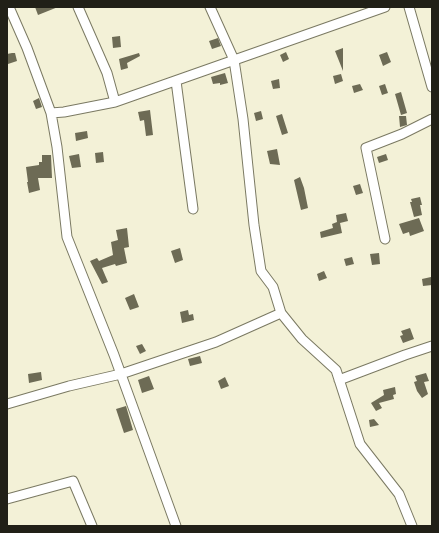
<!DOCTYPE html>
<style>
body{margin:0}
#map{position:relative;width:439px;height:533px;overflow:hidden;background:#f3f1d7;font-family:"Varela Round",sans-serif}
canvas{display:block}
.frame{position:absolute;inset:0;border:8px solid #212017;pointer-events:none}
</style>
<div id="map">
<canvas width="439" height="533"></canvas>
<div class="frame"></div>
</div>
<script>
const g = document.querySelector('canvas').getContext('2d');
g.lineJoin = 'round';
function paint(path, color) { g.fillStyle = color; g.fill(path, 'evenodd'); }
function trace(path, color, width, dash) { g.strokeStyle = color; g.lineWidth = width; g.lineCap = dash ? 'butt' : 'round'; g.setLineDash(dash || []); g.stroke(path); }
paint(new Path2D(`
 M35,7h23l-20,8z
 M120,36l1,11 -8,1 -1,-11z
 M218,38l3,8 -9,3 -3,-8z
 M343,48v23l-8,-20z
 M286,52l3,7 -6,3 -3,-7z
 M387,52l4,10 -8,4 -4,-11z
 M12,53h3l2,8 -9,3 -1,-10z
 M139,53l1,3 -13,7 1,5 -7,2 -2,-11z
 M225,73l3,10 -8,2v-2l-7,1 -2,-7z
 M341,74l2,7 -8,3 -2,-8z
 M279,79l1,9 -7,1 -2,-8z
 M360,84l3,6 -9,3 -2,-7z
 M385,84l3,9 -6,2 -3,-9z
 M401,92l6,21 -6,2 -6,-21z
 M39,98l3,9 -6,2 -3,-8z
 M150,110l3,25 -7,1 -2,-16 -4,1 -2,-9z
 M261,111l2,8 -7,2 -2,-8z
 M282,114l6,19 -6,2 -6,-19z
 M399,116h7l1,9 -7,2z
 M87,131l1,7 -12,3 -1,-8z
 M277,149l3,16 -10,-1 -3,-13z
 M103,152l1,10 -8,1 -1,-10z
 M79,154l2,13 -9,1 -3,-12z
 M386,154l2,6 -9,3 -2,-6z
 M42,155h9l1,23h-14l2,12 -11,3 -2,-11h1l-2,-15 13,-2v-3h3z
 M300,177l4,11 4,20 -7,2 -7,-30z
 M360,184l3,9 -7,2 -3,-9z
 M420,197l2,8h-2l2,10 -8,2 -4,-15h2l-1,-3z
 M346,213l2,8 -8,2 2,10 -21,5 -1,-6 13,-4 -1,-4 5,-2 -1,-7z
 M419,218l5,13 -14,5 -1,-4 -6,2 -4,-10z
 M127,228l2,19 -5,1 3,15 -11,3 -1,-2 -13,4 6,14 -6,2 -12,-23 7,-3 2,3 14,-6 -2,-13 7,-2 -2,-10z
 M180,248l3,12 -8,3 -4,-12z
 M379,253l1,11 -8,1 -2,-11z
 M352,257l2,7 -8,2 -2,-7z
 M324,271l3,7 -8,3 -2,-7z
 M431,277l1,8 -9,1 -1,-7z
 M134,294l5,13 -9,3 -5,-12z
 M188,310l1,5 4,-1 1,6 -12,3 -2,-11z
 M410,328l4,11 -11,4 -3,-7 3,-1 -2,-4z
 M142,344l4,7 -6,3 -4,-8z
 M200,356l2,7 -12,3 -2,-7z
 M41,372l1,8 -13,3 -1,-9z
 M426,373l3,8 -5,1 4,12 -6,4 -5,-7 -3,-9 3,-1 -2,-5z
 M149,376l5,13 -12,4 -4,-13z
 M225,377l4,9 -8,3 -3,-8z
 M395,387l1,7 -3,1 1,4 -15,4 3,5 -6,3 -5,-8 13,-8 -1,-5z
 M126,406l7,24 -9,3 -8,-24z
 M374,419l5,6 -9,2 -1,-7z`), '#6d6b55');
const street = new Path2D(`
 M9,7l18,41 24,65 6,34 10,90 47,118 62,171
 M78,7l29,66 8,29
 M210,7l24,53 9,59 11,106 7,46 12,16 8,26
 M409,7l23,80
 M176,81l17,128
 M51,113l13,-1 51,-10 270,-95
 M385,239l-19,-91 36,-14 30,-15
 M339,380l66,-25 27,-9
 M7,404l62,-18 52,-12 95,-32 65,-29 21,26 34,31 24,74 39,50 13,32
 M7,499l66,-18 19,45`);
trace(street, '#7a7962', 11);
trace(street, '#fff', 9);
</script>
